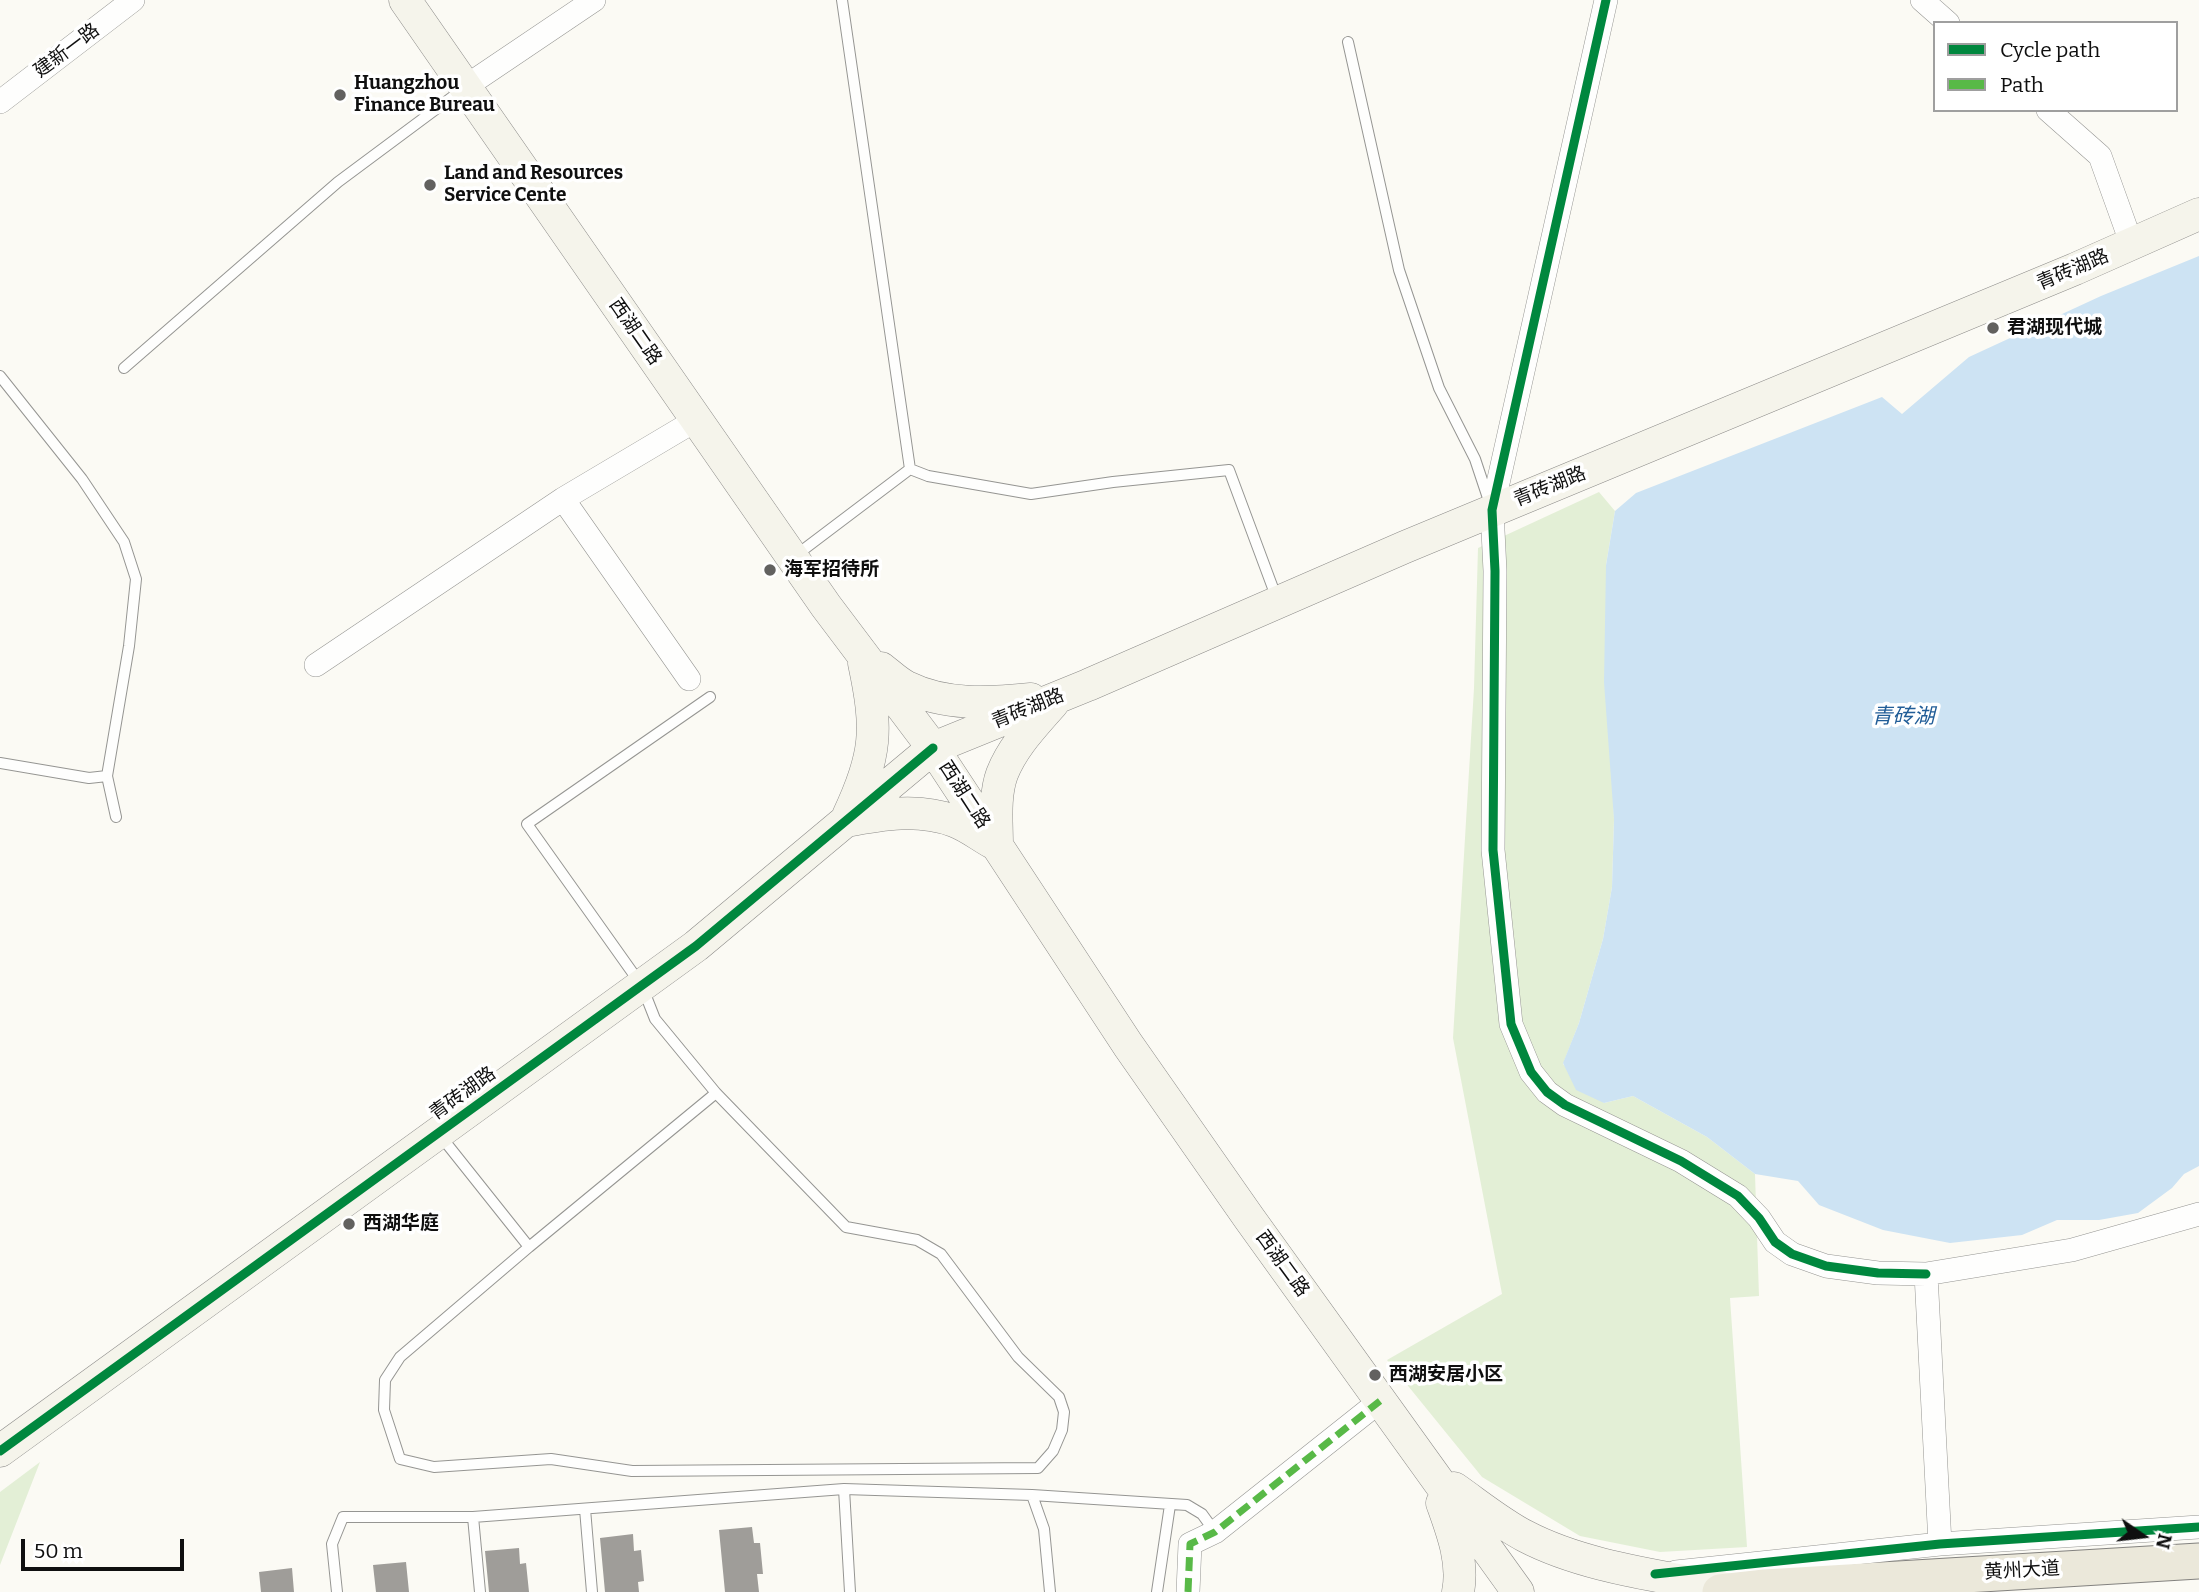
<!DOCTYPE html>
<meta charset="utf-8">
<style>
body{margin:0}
#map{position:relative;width:2199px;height:1592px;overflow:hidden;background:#fbfaf4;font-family:Bitter,serif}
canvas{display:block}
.legend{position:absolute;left:1933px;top:21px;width:245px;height:91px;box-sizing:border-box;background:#fff;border:2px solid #9f9f9f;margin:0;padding:9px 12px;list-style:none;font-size:21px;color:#0f0f0f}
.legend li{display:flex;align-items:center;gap:14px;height:35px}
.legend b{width:35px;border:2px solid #9f9f9f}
.north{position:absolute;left:2108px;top:1501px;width:70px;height:70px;-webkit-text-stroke:5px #fff;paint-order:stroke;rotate:104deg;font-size:19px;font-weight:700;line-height:28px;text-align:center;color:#0f0f0f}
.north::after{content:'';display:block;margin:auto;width:24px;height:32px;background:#0f0f0f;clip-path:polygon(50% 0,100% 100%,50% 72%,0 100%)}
.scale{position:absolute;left:21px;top:1539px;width:163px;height:32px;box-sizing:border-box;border:4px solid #0f0f0f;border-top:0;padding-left:9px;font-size:21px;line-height:24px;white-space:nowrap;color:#0f0f0f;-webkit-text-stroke:5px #fff;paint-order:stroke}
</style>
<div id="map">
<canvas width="2199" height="1592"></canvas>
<ul class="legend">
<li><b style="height:9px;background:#00873e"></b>Cycle path</li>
<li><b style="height:9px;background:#58b947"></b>Path</li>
</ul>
<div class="north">N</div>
<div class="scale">50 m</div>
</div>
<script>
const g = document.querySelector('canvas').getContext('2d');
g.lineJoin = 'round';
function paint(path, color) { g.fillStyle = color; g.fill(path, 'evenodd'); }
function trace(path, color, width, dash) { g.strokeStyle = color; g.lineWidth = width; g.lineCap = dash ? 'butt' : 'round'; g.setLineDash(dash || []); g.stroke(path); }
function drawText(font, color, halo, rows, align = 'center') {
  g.font = font + ' Bitter,"Noto Sans SC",serif'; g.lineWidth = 7; g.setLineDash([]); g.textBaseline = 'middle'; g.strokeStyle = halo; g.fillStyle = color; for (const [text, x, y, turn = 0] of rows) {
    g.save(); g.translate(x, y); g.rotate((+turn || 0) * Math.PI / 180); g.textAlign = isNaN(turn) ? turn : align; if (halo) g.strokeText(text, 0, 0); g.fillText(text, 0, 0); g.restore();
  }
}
paint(new Path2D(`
 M1599,492l16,19 -9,54 8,255 -2,67 -9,52 -24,84 -16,41 41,39 29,-7 74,41 48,37 4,122 -29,2 17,249 -87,5 -80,-16 -98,-59 -95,-117 115,-66 -49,-256 21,-350 4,-140z
 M40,1462l-40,103v-73z`), '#e3efd6');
paint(new Path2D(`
 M2199,256v910l-15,8 -12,14 -34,25 -39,7h-42l-35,15 -72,8 -67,-13 -64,-25 -21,-24 -43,-7 -48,-37 -74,-41 -29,7 -28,-13 -13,-27 16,-40 24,-84 9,-52 2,-67 -10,-138 2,-117 9,-54 21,-18 246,-96 20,17 67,-57 132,-61z`), '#cde3f3');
paint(new Path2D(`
 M752,1527l2,16h6l3,31h-6l2,18h-34l-6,-62z
 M633,1534l1,17 7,-1 3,31 -6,1 1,10h-34l-5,-54z
 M519,1548l1,16 6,-1 3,29h-40l-4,-41z
 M406,1562l3,30h-33l-3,-27z
 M292,1568l2,24h-33l-2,-20z`), '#9f9d99');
const lane = new Path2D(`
 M842,0l68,469 18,7 103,18 82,-12 116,-12 48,129
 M1348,42l51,228 40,118 36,71 14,42
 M124,368l214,-186 125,-93
 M0,376l82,103 42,63 12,37 -7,67 -22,130 9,41
 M795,556l115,-87
 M0,763l89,15 18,-2
 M439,1134l90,113 -129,110 -15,23 -1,30 16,49 34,8 117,-8 81,12 406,-3 15,-17 9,-21 2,-18 -5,-15 -41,-40 -77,-103 -24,-14 -71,-13 -130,-134 -61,-74 -13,-33 -115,-162 183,-127
 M529,1247l187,-154
 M844,1489l6,103
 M1032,1495l12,34 6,63
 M585,1509l7,83
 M473,1517l7,75
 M337,1592l-5,-48 11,-27h130l371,-28 188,6 155,10 15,9 13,18
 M1157,1592l13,-87`);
const street = new Path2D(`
 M1606,0l-114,510 3,61 -2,279 18,174 20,48 16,20 18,13 116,56 57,35 21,22 16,24 17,12 34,12 52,7 48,1
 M1922,0l26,23
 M465,87l129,-87
 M0,102l133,-102
 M2048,110l52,46 32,89
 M563,499l126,180
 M316,665l247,-166 133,-79
 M1940,1544l-14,-270 146,-24 127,-36
 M1676,1572l264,-28 259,-17
 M1188,1592l2,-48 25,-12 165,-131`);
const secondary = new Path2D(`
 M405,0l421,606 107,142 195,297 121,173 269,374
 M881,668c8,6 17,15 26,19 38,19 83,16 124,12
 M848,816c29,-61 30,-87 16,-153
 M846,821c37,-7 72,-13 108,0 14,5 26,15 39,22
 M997,845c0,-22 -3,-49 5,-71 11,-28 32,-49 51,-71
 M0,1451l696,-505 237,-198 155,-63 317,-138 670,-278 124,-55
 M1454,1488c23,16 46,35 71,48 61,32 139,40 207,54
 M1442,1503c10,28 22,59 16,89`);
const primary = new Path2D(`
 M1720,1592l45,-5 434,-26`);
trace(lane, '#959592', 12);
trace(street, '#959592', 24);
trace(secondary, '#8c8b89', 33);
trace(primary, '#83827f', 37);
trace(lane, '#fefefd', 10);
trace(street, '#fefefd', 23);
trace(secondary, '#f5f4eb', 32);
trace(primary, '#ebe8da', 35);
trace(new Path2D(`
 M1188,1592l2,-48 25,-12 165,-131`), '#58b947', 7, [14, 7]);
trace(new Path2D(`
 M1606,0l-114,510 3,61 -2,279 18,174 20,48 16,20 18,13 116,56 57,35 21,22 16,24 17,12 34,12 52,7 48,1
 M0,1451l696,-505 237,-198
 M1655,1574l285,-30 259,-17`), '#00873e', 9);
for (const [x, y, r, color] of [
 [340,95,7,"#62615f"],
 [430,185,7,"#62615f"],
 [1993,328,7,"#62615f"],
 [770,570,7,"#62615f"],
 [349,1224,7,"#62615f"],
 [1375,1375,7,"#62615f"]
]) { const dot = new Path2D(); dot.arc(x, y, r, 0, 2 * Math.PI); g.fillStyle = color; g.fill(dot); trace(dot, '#fff', 2.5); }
drawText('19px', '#0f0f0f', '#fff', [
 ["建新一路",67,51,-37],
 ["青砖湖路",2073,270,-23],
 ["西湖二路",635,332,55],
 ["青砖湖路",1550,487,-22],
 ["青砖湖路",1028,709,-22],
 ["西湖二路",964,795,57],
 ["青砖湖路",463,1094,-36],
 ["西湖二路",1282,1264,54],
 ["黄州大道",2022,1571,-3]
]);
drawText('bold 19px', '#0f0f0f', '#fff', [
 ["Huangzhou",354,84],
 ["Finance Bureau",354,106],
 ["Land and Resources",444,174],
 ["Service Cente",444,196],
 ["君湖现代城",2007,328],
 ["海军招待所",784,570],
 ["西湖华庭",363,1224],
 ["西湖安居小区",1389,1375]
], 'left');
drawText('italic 21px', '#215d97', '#fff', [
 ["青砖湖",1903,717]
]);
</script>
